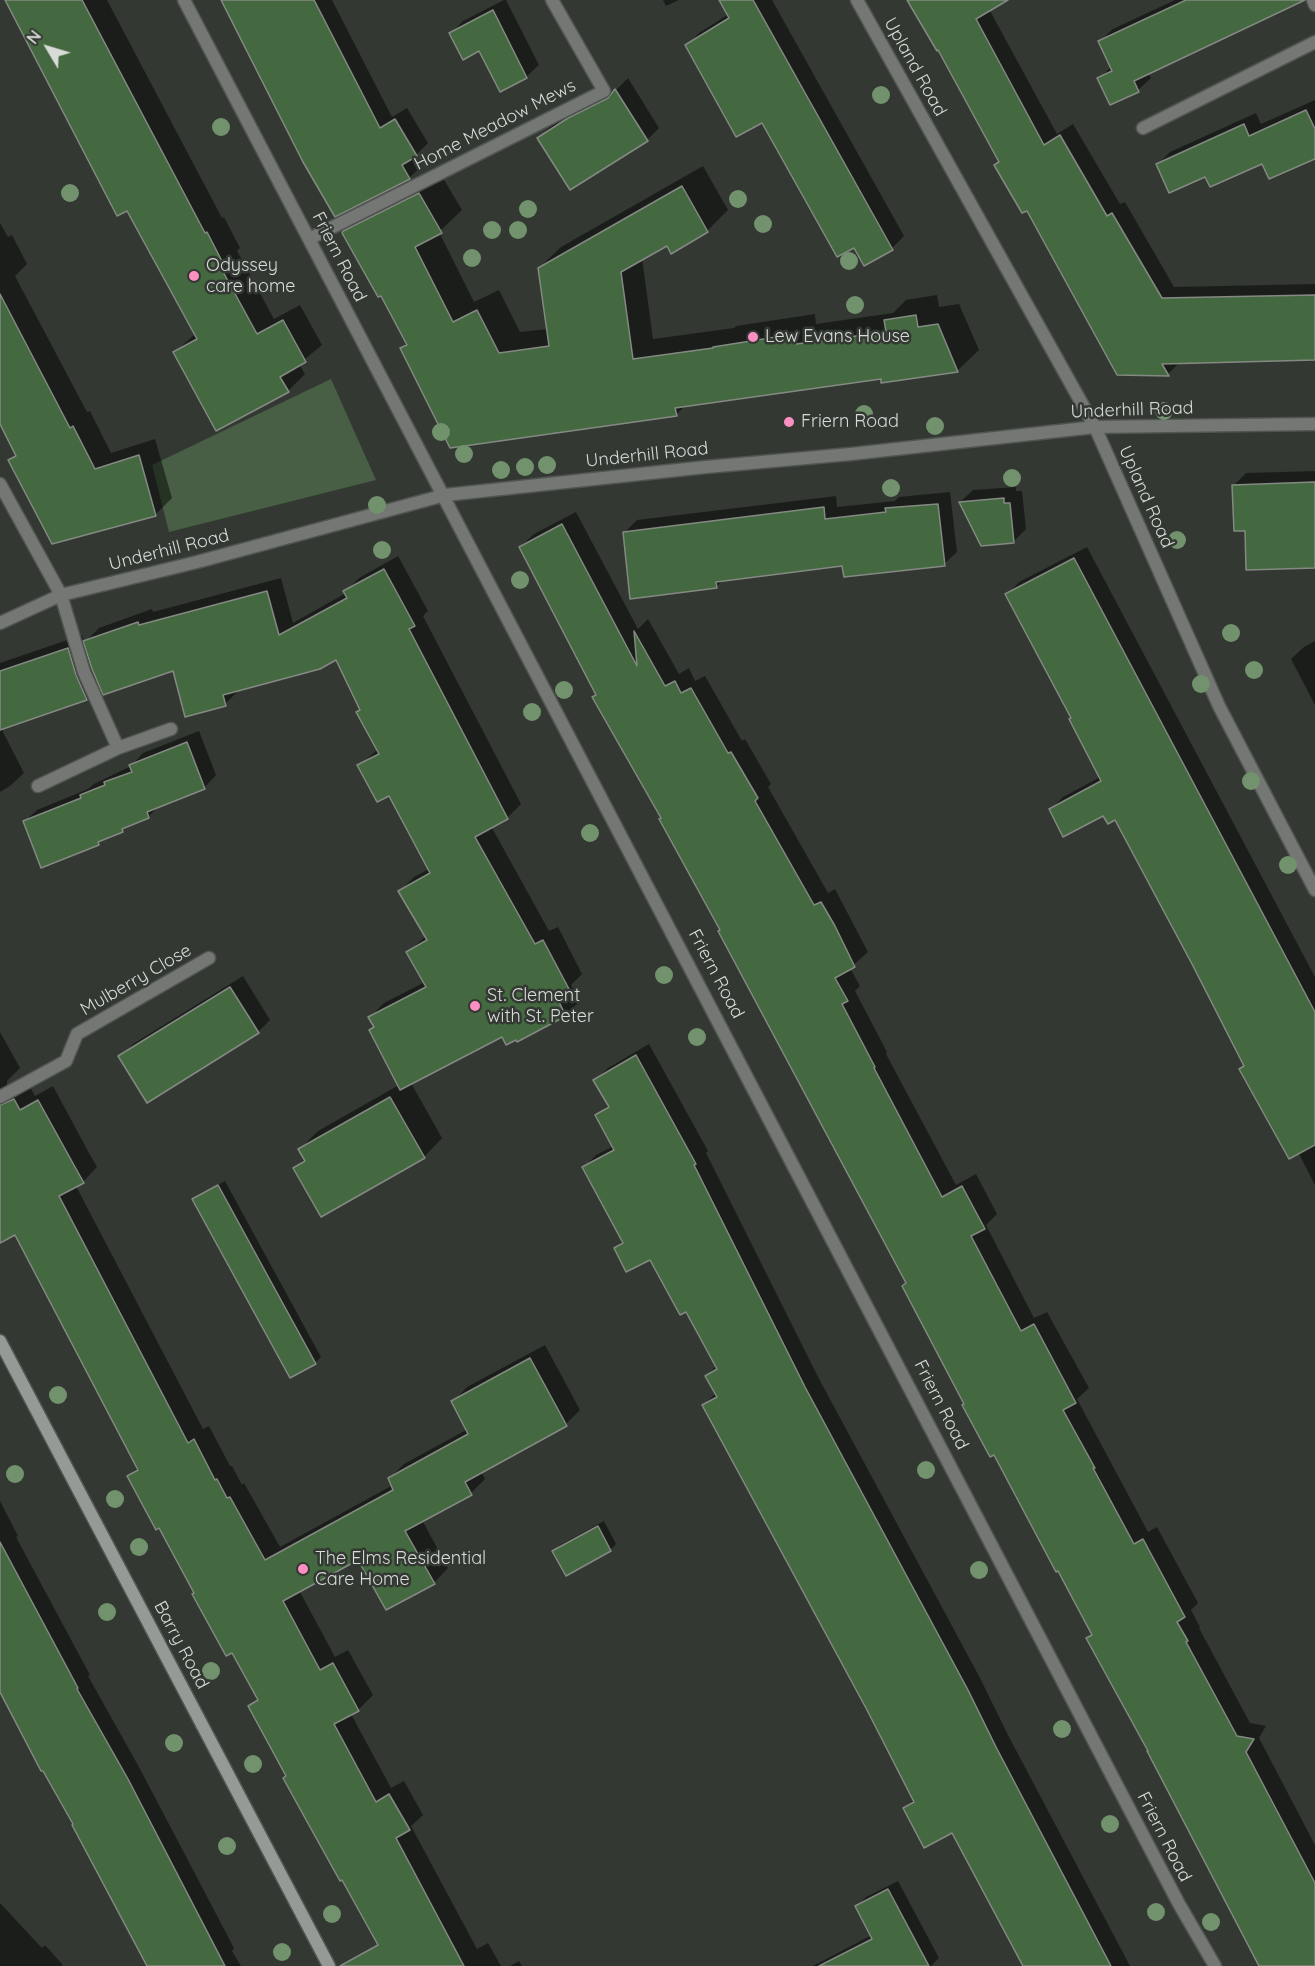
<!DOCTYPE html>
<style>
body{margin:0}
#map{position:relative;width:1315px;height:1966px;overflow:hidden;background:#333833;font-family:Quicksand,sans-serif}
canvas{display:block}
.north{position:absolute;left:18px;top:18px;width:60px;height:60px;-webkit-text-stroke:4px #333833;paint-order:stroke;rotate:308deg;font-size:16px;font-weight:700;line-height:24px;text-align:center;color:#d8dbd8}
.north::after{content:'';display:block;margin:auto;width:21px;height:27px;background:#d8dbd8;clip-path:polygon(50% 0,100% 100%,50% 72%,0 100%)}
</style>
<div id="map">
<canvas width="1315" height="1966"></canvas>
<div class="north">N</div>
</div>
<script>
const g = document.querySelector('canvas').getContext('2d');
g.lineJoin = 'round';
function paint(path, color) { g.fillStyle = color; g.fill(path, 'evenodd'); }
function trace(path, color, width, dash) { g.strokeStyle = color; g.lineWidth = width; g.lineCap = dash ? 'butt' : 'round'; g.setLineDash(dash || []); g.stroke(path); }
function drawText(font, color, halo, rows, align = 'center') {
  g.font = font + ' Quicksand,sans-serif'; g.lineWidth = 5; g.setLineDash([]); g.textBaseline = 'middle'; g.strokeStyle = halo; g.fillStyle = color; for (const [text, x, y, turn = 0] of rows) {
    g.save(); g.translate(x, y); g.rotate((+turn || 0) * Math.PI / 180); g.textAlign = isNaN(turn) ? turn : align; if (halo) g.strokeText(text, 0, 0); g.fillText(text, 0, 0); g.restore();
  }
}
paint(new Path2D(`
 M331,379l45,101 -207,52 -17,-67z`), '#485f45');
paint(new Path2D(`
 M6,0h101l115,218 2,-1 16,31 -3,3 37,68 26,-14 22,40 -23,19 6,10 -17,17 -113,-39 20,-18 -67,-125z
 M222,0h110l60,117 15,-9 21,35 -12,12 6,11 -13,12 -74,37z
 M504,0h2l33,65 -13,12 -75,-44 12,-12z
 M663,0h16l-13,6z
 M721,0h51l132,236 -12,12 -38,-2 -92,-125 -75,-75 12,-13 30,-19z
 M910,0h90l-11,9 68,125 16,-10 47,80 5,-2 49,85 141,-3v75l-135,3 -12,12 -50,-1 -90,-164 -32,-44 4,-4 -61,-113z
 M1175,0h119l-146,72 3,6 -13,12 -28,13 -11,-24 13,-13 -12,-25 13,-12z
 M628,78l31,50 -12,12 -108,-2 12,-12 31,-20 35,-17z
 M1315,100v57l-52,5 -57,13 -48,-11 12,-12 86,-39 5,11z
 M703,166l25,44 -21,21 -40,13 -25,14 11,81 81,-11 2,-2 79,-12 1,10 77,-11 13,-13 31,-5 2,12 20,-3 20,46 -21,20 -76,11v-3l-196,27 -10,10 -274,-66 5,-6 -25,-50 -38,-60 21,-21 75,-39 22,37 -23,22 35,70 25,-12 21,42 28,-3 -9,-61 22,-21z
 M0,223l8,14 4,-2 15,29 -12,12 72,136 3,-1 21,42 44,-14 17,59 -17,17 -145,-54 7,-7 -17,-33z
 M1315,471v95l-68,-37 -13,-44 12,-12z
 M1016,487v4h6l4,38 -13,13 -53,-40 13,-12z
 M950,492l7,60 -13,12h-100l-120,15 -8,8 -91,-55 12,-12 199,-24 1,11 58,-6 4,-4z
 M576,512l62,117 10,-10 31,55 10,-6 6,13 10,-5 37,65 3,-2 26,45 -3,3 60,106 7,-4 33,63 -18,16 10,18 -5,5 32,61 -1,2 70,131 20,-11 21,40 -11,11 48,93 13,-6 42,76 -12,11 71,133 9,-5 41,76 -7,7 9,17 -1,1 51,95 16,3 -7,12 56,107v121h-55l-172,-328 5,-5 -127,-229 -59,-121 -387,-736 14,-13z
 M1087,547l228,430v208l-17,-33 -57,-83 4,-4 -130,-247 -11,-4 -53,-5 12,-12 37,-20 -28,-59 -65,-123 12,-13z
 M398,556l30,55 -5,5 98,188 -14,14 -16,8 58,105 9,-4 24,47 -11,11 9,16 -14,13 -48,26 -15,-5 -92,48 31,55 -18,19 -129,11 10,-10 -5,-9 18,-18 81,-46 -29,-68 14,-14 41,-21 -17,-30 18,-16 -26,-45 14,-14 15,-8 -39,-75 -31,-28 19,-17 -16,-40 -26,-51 -97,32 -14,14 -50,-35 -75,16 -13,14 -86,29 23,45 -14,13 -10,6v-129l82,-28 2,8 15,-15 53,-19 1,3 128,-34 12,45 53,-30 -1,-1 14,-14z
 M1315,641v64l-24,-46 13,-12z
 M199,731l17,44 -12,13 -44,17 -12,12 -20,8 -6,6 -19,7 -5,6 -74,-22 13,-12 51,-21 6,-5 37,-18 12,-13z
 M243,976l27,44 -12,12 -138,25 13,-13z
 M0,1032l20,36 -13,13v6l22,-2 6,11 18,-10 36,67 8,14 -14,15 -7,4 127,243 6,-3 21,40h2l10,19 2,-2 36,64 113,-62 -4,-6 15,-15 64,-35 -15,-27 14,-15 78,-42 35,65 -14,14 -85,48 4,7 -14,14 -49,27 26,48 -14,15 -75,-25 -60,32 36,67 13,-7 25,45 -15,15 -7,4 40,74 13,-7 19,34 -12,11 66,123 11,-6 13,23h-117l-5,-22 -129,-238 8,-8 -26,-47 -37,-59 -35,-66 -32,-50 10,-9 -123,-234 -15,1z
 M649,1044l59,107 -2,2 111,222 163,303 28,57 122,231h-105l-72,-135 -49,-23 10,-9 -46,-90 -164,-304 12,-12 -10,-17 11,-11 -31,-55 -35,-52 -35,-10 7,-8 -39,-73 12,-12 18,-9 -17,-31 12,-11 -14,-24 13,-12z
 M225,1181l96,176 -6,6 -121,-163 6,-6z
 M0,1501l18,35 -2,1 74,138 -2,1 51,91 95,181 -2,3 9,15h-93l-73,-142 -75,-135z
 M604,1521l12,23 -6,6 -56,1 6,-6z
 M898,1881l41,77 -8,8h-118l59,-31 -15,-29 9,-9z
 M0,1903l42,45 3,-3 18,20 -2,1h-61z
 M519,1961l3,5h-12z`), '#0007');
const building = new Path2D(`
 M5,0h77l123,233 2,-1 17,33 -3,3 36,66 26,-14 23,42 -26,15 9,15 -73,39 -43,-79 24,-13 -70,-128 -10,5z
 M221,0h93l66,128 15,-9 22,37 -15,9 8,14 -75,38 -32,-55z
 M719,0h34l140,250 -29,16 -10,-18 -17,9 -75,-134 -26,14 -51,-92 44,-27z
 M907,0h101l-32,19 68,126 16,-10 47,81 5,-3 50,85 153,-3v65l-153,4 7,12 -52,-1 -90,-164 -5,2 -28,-48 5,-3 -61,-112 -1,1z
 M1186,0h119l-171,81 5,11 -29,13 -13,-27 15,-7 -14,-30z
 M493,10l34,68 -27,14 -21,-41 -16,9 -14,-27z
 M615,89l33,52 -78,49 -33,-52 31,-20 40,-20z
 M1306,110l9,19v30l-46,20 -7,-15 -52,23 -5,-10 -36,16 -13,-29 88,-40 5,12z
 M682,186l26,46 -37,22 -4,-8 -46,26 12,87 80,-11v-1l82,-13 1,10 90,-12 -2,-12 32,-5 2,12 20,-3 20,48 -77,11v-4l-206,29 2,8 -227,32 -50,-100 7,-3 -26,-49 -3,1 -36,-64 1,-2 76,-38 23,40 -27,14 38,75 24,-12 22,43 50,-7 -11,-78z
 M0,294l70,134 3,-2 22,43 44,-14 17,61 -104,28 -44,-84 8,-4 -16,-32z
 M1315,482v86l-69,2 -1,-39h-11l-2,-46z
 M1004,498v5h6l4,40 -33,3 -22,-44z
 M938,504l7,62 -101,11 -2,-11 -126,16 1,6 -87,11 -7,-67 201,-25 1,12 61,-7 -1,-4z
 M562,524l75,142 -3,-35 31,55 10,-5 6,12 10,-5 37,65 3,-1 27,46 -3,3 59,104 7,-3 14,24 20,41 -20,11 13,23 -6,3 33,63 -1,1 68,129 20,-11 23,43 -14,7 50,95 13,-7 42,79 -13,7 32,58h-2l41,76 9,-5 42,78 -8,5 11,19 -2,1 51,94 17,3 -8,13 69,131v83h-56l-112,-215h1l-62,-113 6,-3 -34,-64 -2,1 -62,-117 -4,2 -28,-52 2,-1 -62,-118 4,-3 -188,-352 2,-1 -61,-111 2,-1 -69,-121 4,-2 -77,-148z
 M1074,558l241,454v133l-26,14 -50,-90 5,-3 -52,-102 -77,-144 -7,4 -5,-8 -40,21 -14,-28 52,-28 -32,-62 2,-1 -66,-124z
 M384,569l31,57 -6,3 99,190 -33,18 60,107 8,-4 26,49 -13,7 10,20 -49,26 -1,-2 -10,5 -4,-8 -102,53 -31,-60 5,-3 -6,-10 58,-30 -20,-35 21,-12 -29,-49 32,-18 -41,-77 -12,6 -20,-37 22,-11 -23,-42 4,-2 -24,-50 -16,9 -97,26 3,11 -41,11 -12,-46 -70,24 -11,-26 -9,-28 55,-19 1,3 128,-34 12,44 68,-37 -4,-7z
 M68,648l8,27 11,25 -87,30v-59z
 M187,742l18,47 -58,23 2,6 -27,11 1,3 -25,10 1,3 -58,23 -18,-47 58,-23 -1,-3 25,-10 -1,-3 28,-10 -3,-7z
 M230,987l29,46 -112,70 -29,-47z
 M636,1055l60,109 -2,1 111,222 163,303 28,57 115,219h-88l-71,-133 -28,15 -21,-40 11,-6 -47,-92 -165,-305 15,-8 -12,-21 12,-7 -31,-57 -6,3 -30,-55 -24,12 -12,-24 9,-5 -41,-76 32,-17 -19,-35 14,-8 -16,-27z
 M390,1097l35,61 -104,59 -28,-49 12,-7 -7,-12z
 M14,1099l6,11 18,-10 37,67 9,16 -25,13 129,247 6,-4 21,41 2,-1 10,19 3,-1 35,63 128,-70 -5,-12 80,-44 -17,-33 79,-43 37,68 -102,56 7,13 -67,36 30,53 -49,26 -28,-50 -75,41 37,69 13,-7 26,48 -25,13 42,78 13,-8 21,36 -14,8 68,128h-124l38,-21 -36,-65 -2,1 -30,-54 -27,-49 3,-2 -38,-70 10,-6 -26,-47 -6,3 -34,-62 2,-1 -35,-65 -3,2 -29,-54 11,-6 -123,-235 -15,8v-138z
 M218,1185l98,179 -26,14 -98,-179z
 M598,1526l13,25 -45,25 -14,-25z
 M0,1542l78,146 -1,1 51,90 97,187h-78l-75,-141 1,-1 -30,-53h-2l-41,-79z
 M888,1889l41,77h-110l53,-27 -17,-33z`);
paint(building, '#44683f');
trace(building, '#848a83', 1.5);
const street = new Path2D(`
 M184,0c334,633 667,1267 995,1904l36,62
 M857,0l238,427 124,279 96,184
 M1313,0l2,5
 M1143,128l172,-86
 M309,239l295,-148 -52,-91
 M0,484l61,111 23,77 34,76 -80,38
 M0,623l61,-28 136,-33 248,-67 261,-28 145,-13 244,-27 220,-3
 M118,748l53,-19
 M0,1097l66,-36 11,-27 132,-76`);
const secondary = new Path2D(`
 M0,1341l329,625`);
trace(street, '#515551', 15);
trace(secondary, '#515551', 15);
trace(street, '#747774', 12);
trace(secondary, '#969a96', 12);
g.fillStyle = '#71926c';
for (const [x, y] of [
 [881,95],
 [221,127],
 [70,193],
 [738,199],
 [528,209],
 [763,224],
 [492,230],
 [518,230],
 [472,258],
 [849,261],
 [855,305],
 [1164,411],
 [864,414],
 [935,426],
 [441,432],
 [464,454],
 [547,465],
 [525,467],
 [501,470],
 [1012,478],
 [891,488],
 [377,505],
 [1177,540],
 [382,550],
 [520,580],
 [1231,633],
 [1254,670],
 [1201,684],
 [564,690],
 [532,712],
 [1251,781],
 [590,833],
 [1288,865],
 [664,975],
 [697,1037],
 [58,1395],
 [926,1470],
 [15,1474],
 [115,1499],
 [139,1547],
 [979,1570],
 [107,1612],
 [211,1671],
 [1062,1729],
 [174,1743],
 [253,1764],
 [1110,1824],
 [227,1846],
 [1156,1912],
 [332,1914],
 [1211,1922],
 [282,1952]
]) { g.beginPath(); g.arc(x, y, 9, 0, 2 * Math.PI); g.fill(); }
for (const [x, y, r, color] of [
 [194,276,6,"#fc8fc2"],
 [753,337,6,"#fc8fc2"],
 [789,422,6,"#fc8fc2"],
 [475,1006,6,"#fc8fc2"],
 [303,1569,6,"#fc8fc2"]
]) { const dot = new Path2D(); dot.arc(x, y, r, 0, 2 * Math.PI); g.fillStyle = color; g.fill(dot); trace(dot, '#333833', 2); }
drawText('18px', '#d8dbd8', '#333833', [
 ["Upland Road",915,67,61],
 ["Home Meadow Mews",495,125,-27],
 ["Friern Road",339,257,63],
 ["Underhill Road",1132,410,-2],
 ["Underhill Road",647,455,-6],
 ["Upland Road",1146,497,66],
 ["Underhill Road",169,550,-14],
 ["Friern Road",716,974,62],
 ["Mulberry Close",136,980,-30],
 ["Friern Road",941,1405,63],
 ["Barry Road",181,1645,62],
 ["Friern Road",1164,1837,63]
]);
drawText('18px', '#d8dbd8', '#333833', [
 ["Odyssey",206,266],
 ["care home",206,287],
 ["Lew Evans House",765,337],
 ["Friern Road",801,422],
 ["St. Clement",487,996],
 ["with St. Peter",487,1017],
 ["The Elms Residential",315,1559],
 ["Care Home",315,1580]
], 'left');
</script>
